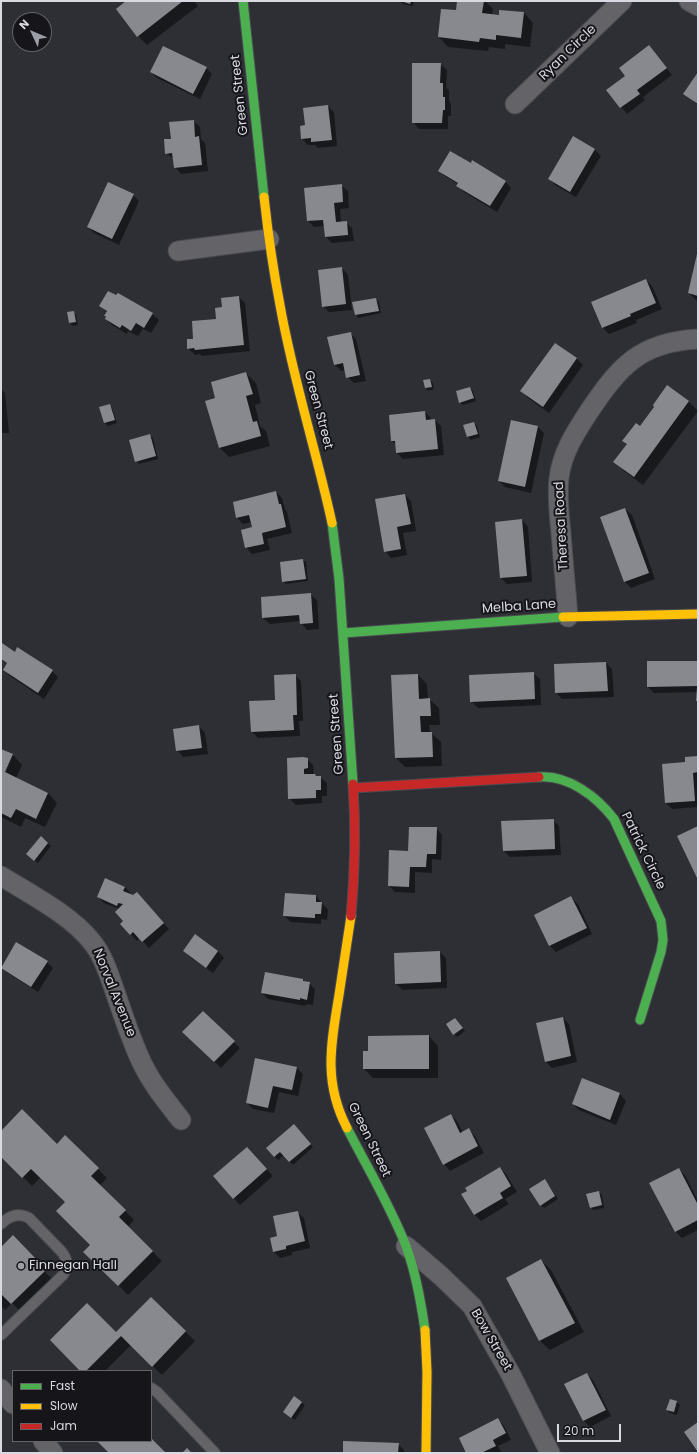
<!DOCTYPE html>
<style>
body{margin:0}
#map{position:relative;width:699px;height:1454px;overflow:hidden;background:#2e2f35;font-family:Poppins,sans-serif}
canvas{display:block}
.frame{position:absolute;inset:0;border:2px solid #d8d9e1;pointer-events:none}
.legend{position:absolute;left:12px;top:1370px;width:140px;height:72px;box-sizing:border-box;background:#15151a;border:1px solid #63636a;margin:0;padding:5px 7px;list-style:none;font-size:12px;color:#d8d9e1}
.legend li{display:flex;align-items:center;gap:8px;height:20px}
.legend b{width:20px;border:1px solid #63636a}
.north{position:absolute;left:12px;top:12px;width:40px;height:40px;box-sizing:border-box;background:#15151a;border:1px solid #63636a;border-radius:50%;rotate:314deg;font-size:11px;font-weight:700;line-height:16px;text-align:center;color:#d8d9e1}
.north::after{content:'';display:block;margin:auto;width:14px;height:18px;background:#9c9ea5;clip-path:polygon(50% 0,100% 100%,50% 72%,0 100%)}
.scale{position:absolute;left:557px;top:1424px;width:64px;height:18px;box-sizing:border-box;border:2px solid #d8d9e1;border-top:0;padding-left:5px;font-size:12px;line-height:14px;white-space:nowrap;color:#d8d9e1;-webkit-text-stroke:3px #15151a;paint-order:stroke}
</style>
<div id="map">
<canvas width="699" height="1454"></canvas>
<div class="frame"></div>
<ul class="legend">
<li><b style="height:5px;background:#4caf50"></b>Fast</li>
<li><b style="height:5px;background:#ffc107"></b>Slow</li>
<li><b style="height:5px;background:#c62828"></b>Jam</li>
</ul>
<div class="north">N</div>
<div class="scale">20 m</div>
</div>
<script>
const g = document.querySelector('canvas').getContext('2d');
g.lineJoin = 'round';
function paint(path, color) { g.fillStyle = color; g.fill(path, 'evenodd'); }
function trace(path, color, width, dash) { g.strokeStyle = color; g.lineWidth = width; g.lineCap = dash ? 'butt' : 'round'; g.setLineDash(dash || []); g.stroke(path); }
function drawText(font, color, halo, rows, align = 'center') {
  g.font = font + ' Poppins,sans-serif'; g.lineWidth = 4; g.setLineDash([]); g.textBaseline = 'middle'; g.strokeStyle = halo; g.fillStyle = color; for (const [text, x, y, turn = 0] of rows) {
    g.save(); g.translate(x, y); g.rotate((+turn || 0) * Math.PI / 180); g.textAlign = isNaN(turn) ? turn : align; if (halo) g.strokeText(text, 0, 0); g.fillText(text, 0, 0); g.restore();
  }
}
paint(new Path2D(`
 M128,1h66l4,5 -51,39 -9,-9z
 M400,1h14l-1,5 -10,-2z
 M458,1h27l8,8 -1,6 8,1 24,-3 9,10 -3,24 -25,-3v5l-16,-2 -1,4 -40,-4 -9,-10 3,-27 15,1z
 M649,46l23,29 -29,22 2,3 -18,14 -20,-24 19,-14z
 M440,64l7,6 -1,18 3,2v11l2,3v12h-3v13h-29l-6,-7z
 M206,68l6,6 -12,25 -43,-21 -6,-6z
 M698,74v31l-13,-11z
 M328,106l6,6 3,34 -19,2 -3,-3h-7l-6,-6 -1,-12 5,-1z
 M193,121l7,6 1,12 4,4 3,28 -27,3 -6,-7 -1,-8 -8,-6 6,-13z
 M574,138l21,12 6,6 -25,41 -21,-12 -6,-7z
 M439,170l66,11 6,7 -14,24 -33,-20 -6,-6v-2l-12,-7z
 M341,185l7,6 1,17 -9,1 1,14 5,-1 6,6 2,13 -22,2 -6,-6 -1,-11 -11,1 -6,-6z
 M133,195l6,6 -20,44 -25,-12 -6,-6z
 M698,256v46l-9,-9z
 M342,268l6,7 4,35 -23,2 -6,-6z
 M646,280l6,6 10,23 -26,11 1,3 -28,11 -6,-6 -11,-26z
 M239,297l6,6 5,48 -48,5 -2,-2 -5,1 -7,-7 6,-8 23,-21 6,-11z
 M376,299l3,3 2,11 -23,5 -2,-3z
 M101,306l51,8 7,6 -8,13 -8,-4 -5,7 -10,-5 -1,3 -15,-9 -6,-6 1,-6z
 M73,312l3,3 2,10 -5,1 -3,-3z
 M350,333l6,6 10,42 -12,2 -7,-6 -1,-7 -5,1 -7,-7z
 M555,344l22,15 6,6 -34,48 -21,-15 -6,-7z
 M246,373l10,10 5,20 -6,2 5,21 6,5 4,15 -41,11 -9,-9 -4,-49z
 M430,380l3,3 1,6 -6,2 -2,-3 -2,-7z
 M667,386l22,16 9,9 -55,74 -19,-14 -9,-9 13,-17 -4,-4 16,-13 16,-21z
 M470,388l3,3 3,10 -13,4 -3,-3z
 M1,389l4,4 4,40h-8z
 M109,405l3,3 5,15 -9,3 -3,-3z
 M425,412l6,6v2h4l6,6 3,29 -41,4 -6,-6 -1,-8 -4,-4z
 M474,423l3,3 3,11 -9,3 -3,-3 -3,-11z
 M538,427l6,6 -13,60 -26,-6 -6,-6z
 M150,436l3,2 5,21 -19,5 -3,-3z
 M276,492l6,6 3,11 2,3 5,21 -25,6 3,11 -18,4 -6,-7 7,-19 -1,-6 -9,2 -6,-6 -3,-15z
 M405,495l6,6 5,30 -13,2 4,22 -16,3 -6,-7z
 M625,509l7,6 23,64 -24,9 -6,-6z
 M522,520l6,7 4,55 -25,2 -6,-6 -5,-55z
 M303,560l3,2 2,19 -22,3 -3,-3z
 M310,594l7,6 2,29 -12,1 -6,-7v-2l-31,3 -7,-6z
 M2,644l13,9 37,18 6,6 -14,22 -34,-23 -6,-6 4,-6 -7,-4z
 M698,662v40l-1,-10 -43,1 -6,-6z
 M606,663l6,6 2,28 -52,2 -6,-6 -1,-28z
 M533,673l7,6 1,26 -63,3 -7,-7z
 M295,675l6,6 2,40h-4l1,15 -42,2 -6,-6 -2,-30 26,-1z
 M418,675l9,9 1,15h1l10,9 1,17h-11l1,8h1l10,9 1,24 -37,1 -9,-9z
 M199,726l6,7 3,21 -25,3 -6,-7z
 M1,750l12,5 9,10 -6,13 32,15 9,10 -12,24 -20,-9 -4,9 -20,-10z
 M698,757v50l-26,2 -6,-6 20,-40z
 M307,759l6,6 1,10 6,2 7,6v13h-5v7l-26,2 -7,-7z
 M553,820l6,6 2,29 -51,2 -6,-6z
 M436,828l6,7 -1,25 -9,-1v14l-17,-1v21l-20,-1 -6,-6 1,-35 19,1z
 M41,838l10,8 -13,17 -8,-6z
 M125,887l6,7 -1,1 13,5 26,29 -20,19 -9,-10 -3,3 -16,-17 4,-3 -6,-12 -15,-6 -6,-6z
 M316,896l12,14 -1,10 -6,-1v5l-30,-2 -7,-6z
 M571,898l7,6 14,30 -36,18 -6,-6z
 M17,943l30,19 6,6 -15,24 -30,-19 -7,-6z
 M184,951h34l6,7 -11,15 -23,-16z
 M440,952l6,6 1,30 -44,2 -7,-6z
 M303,980l2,2 4,1 6,6 -2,16 -7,-1v2l-38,-7 -6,-6z
 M203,1012l37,36 -19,20 -37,-36z
 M563,1018l6,6 8,38 -25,6 -7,-7z
 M458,1022l7,9 -8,6 -10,-12z
 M429,1036l9,10v32h-65l-9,-9v-17z
 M297,1068l6,6 -5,22 -19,-4 -5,21 -21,-4 -6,-6z
 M583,1080l37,14 6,7 -10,24 -37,-15 -6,-6z
 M451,1115l6,6 6,12 5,-4 7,7 9,17 -34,18 -6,-7z
 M296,1129l17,18 -20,18 -9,-10 -6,5 -10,-12z
 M1,1132l56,13 8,-9 42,42 -7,7 34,35 -6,7 34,34 -34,34 -43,-43 7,-7 -26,-43 -25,-25 -9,9 -31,-31z
 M253,1154l20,22 -33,29 -26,-28z
 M500,1168l6,6 11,18 -12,7 4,5 -28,17 -6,-6 -13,-21z
 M678,1169l7,6 13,26v29l-16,8 -6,-6z
 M547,1183l11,16 -14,9 -3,-3z
 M599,1192l3,3 2,13 -11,2 -2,-3z
 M297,1212l7,6 6,30 -18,4v3l-12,3 -7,-7 5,-14z
 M13,1237l33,33 -1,2 9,9 -33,31 -9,-9 -7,7 -4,-4v-58z
 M541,1260l10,10 33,62 -34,18 -10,-9 -32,-63z
 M151,1298l44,43 -33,34 -31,-30 -26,26h-23z
 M587,1374l6,6 18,36 -21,11 -6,-6 -18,-37z
 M295,1398l10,7 -10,15 -7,-5z
 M670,1400l7,2 3,3 -3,10 -7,-2 -3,-3z
 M498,1419l6,7 7,14 -13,6 3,6 -34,1z
 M398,1444l6,6v3h-60z`), '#0007');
paint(new Path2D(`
 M126,1h57l-46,36 -21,-28z
 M400,1h11l-1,3z
 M457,1h27l-2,12 17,2v-5l25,2 -3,26 -25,-3v5l-16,-2 -1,4 -41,-5 3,-28 15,1z
 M649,45l18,23 -30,22 3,4 -20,14 -14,-18 19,-14 -6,-8z
 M163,46l44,21 -14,27 -43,-22z
 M412,63h29l-1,20h3v14h2v13h-2l-1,13h-30z
 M698,72v32l-15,-10z
 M328,105l4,35 -21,2v-4l-10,1 -1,-13 5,-1 -2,-17z
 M194,120l1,17 4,-1 3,29 -28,3 -2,-15 -7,1 -1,-15h7l-2,-17z
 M573,136l22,13 -25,43 -22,-13z
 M450,151l21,12 1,-3 34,21 -16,25 -34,-20 2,-3 -20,-12z
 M108,182l26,12 -22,45 -25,-12z
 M342,184l1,18 -9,1 2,19 11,-1 1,14 -23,2 -2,-17 -16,1 -3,-33z
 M697,254h1v42l-10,-3z
 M342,267l4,37 -24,3 -4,-37z
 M646,279l10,24 -26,11 1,2 -29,12 -11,-26z
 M108,291l8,4 2,-2 35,20 -9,15 -8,-5 -5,8 -9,-6 -2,3 -15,-9 1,-3h-2l3,-5 -8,-5z
 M239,296l5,49 -49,5 -1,-2 -7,1v-10h6l-1,-18 24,-2 -1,-11 7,-1 -1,-9z
 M376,298l3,13 -24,4 -3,-13z
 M74,311l2,11 -7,1 -2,-11z
 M351,332l9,43 -14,3 -3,-15 -9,2 -7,-28z
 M555,343l22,15 -34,49 -23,-16z
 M246,372l7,22 -7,2 7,26 4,-1 4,15 -42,12 -14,-47 10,-3 -4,-16z
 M430,379l2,8 -7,1 -2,-8z
 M667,385l22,16 -55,76 -21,-15 14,-18 -5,-3 14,-18 4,3 14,-19 -1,-2z
 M470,387l4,11 -15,5 -3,-12z
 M110,404l5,16 -11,3 -5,-16z
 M425,411l1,9 9,-1 3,30 -42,4 -1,-12h-4l-2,-26z
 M511,420l27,6 -13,61 -27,-6z
 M474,422l4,12 -11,3 -4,-12z
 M150,434l6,22 -21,6 -6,-22z
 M276,491l3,13h2l5,23 -24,6 2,11 -19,4 -4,-18 11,-3 -3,-12 -13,3 -3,-16z
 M405,494l6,30 -14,3 4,22 -17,3 -9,-53z
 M625,508l24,65 -25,9 -24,-65z
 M522,519l5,57 -27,2 -5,-56z
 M303,559l3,20 -24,3 -2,-20z
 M311,593l2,30 -13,1 -1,-9 -37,3 -1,-21z
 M2,643l13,9 2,-5 36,23 -15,23 -35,-23 4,-7 -6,-4z
 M647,661h51v25l-51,1z
 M606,662l2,29 -53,2 -1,-29z
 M534,672l1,27 -65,3 -1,-27z
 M296,674l1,41h-4l1,15 -43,2 -2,-31 26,-1 -1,-25z
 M418,674l1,25 11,-1 1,18h-11l1,16h11l1,25 -38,1 -4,-83z
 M697,687h1v14h-2z
 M199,725l3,23 -26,3 -3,-22z
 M1,749l12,5 -8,18 43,21 -12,26 -20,-10 -5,9 -10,-5z
 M698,756v16l-5,1 2,28 -30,2 -3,-39 23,-2v-5z
 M303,757l5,1v10l-4,1v5h11l1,2h5v14h-5v8l-28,1 -1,-41z
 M554,819l1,30 -52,2 -2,-30z
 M698,826v54l-21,-44z
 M409,827h28l-1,27h-9l-1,13h-16l-1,20 -21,-1 1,-36 19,1z
 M41,836l7,7 -14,18 -8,-7z
 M105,878l20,9 -2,4 10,4 4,-3 27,31 -22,19 -9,-10 -3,3 -10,-11 3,-3 -8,-9 8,-8 -5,-1 -1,3 -20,-9z
 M285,893l31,2v7h6l-1,12h-6v4l-32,-2z
 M571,896l16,32 -38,18 -15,-31z
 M195,934l23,17 -12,17 -23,-17z
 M16,942l32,19 -17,26 -30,-19z
 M440,951l1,31 -46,2 -1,-31z
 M265,972l38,7v2l7,1 -3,18 -7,-2v2l-39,-7z
 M203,1011l32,30 -21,21 -32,-30z
 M563,1017l8,39 -26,6 -9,-39z
 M455,1018l8,10 -10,7 -7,-11z
 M429,1035v34h-66v-18h5v-15z
 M255,1058l42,9 -5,23 -19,-4 -5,22 -22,-5z
 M582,1078l38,15 -10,27 -38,-16z
 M22,1109l35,35 8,-9 34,33 -8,8 35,34 -7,7 34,34 -35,35 -35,-34 7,-7 -34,-34 9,-9 -34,-33 -9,9 -21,-21v-26z
 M451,1114l9,19 9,-5 9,18 -35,19 -19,-37z
 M294,1124l17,20 -22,18 -9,-10 -6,5 -8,-9z
 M247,1147l20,22 -34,30 -20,-23z
 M500,1167l11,19 -11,7 3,5 -29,17 -13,-21 6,-3 -2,-3z
 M679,1168l19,37v15l-23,12 -26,-49z
 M545,1179l10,17 -15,10 -11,-17z
 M599,1191l3,14 -12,3 -4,-14z
 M298,1211l7,30 -19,5v3l-13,3 -3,-14 7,-2 -4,-20z
 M13,1235l24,25 -1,2 9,9 -34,33 -9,-9 -1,1v-49z
 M541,1259l34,64 -36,18 -33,-63z
 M151,1297l35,34 -34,36 -31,-31 -35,35h-6l-30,-31 37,-37 29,29z
 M587,1373l19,37 -23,11 -19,-37z
 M294,1396l8,6 -11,16 -8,-6z
 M670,1399l7,2 -3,11 -8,-2z
 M498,1418l8,15 -13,7 3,6 -15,7h-15l-7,-15z
 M698,1422v30l-14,-20z
 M151,1438l15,15h-57l-12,-12h54z
 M343,1441l56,2 -1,10h-55z
 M187,1448l5,5h-10z`), '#88898e');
const lane = new Path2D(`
 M1,1224c8,-8 17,-12 28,-6l32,33c7,8 7,16 2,24l-62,60
 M151,1388l6,4 58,61`);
const street = new Path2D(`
 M689,1l9,5
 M515,104l107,-103
 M178,251l91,-12
 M568,617c-2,-28 -5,-56 -7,-84 -2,-18 -4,-37 -2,-55 3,-25 16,-45 29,-65 31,-46 51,-71 110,-74
 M1,876c29,18 70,39 91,66 10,12 16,29 21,44 9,25 17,52 29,77 10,21 25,39 39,57
 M406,1246l35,30 31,30 38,67 40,80
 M1,1389l12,15
 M43,1441l10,12`);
const fast = new Path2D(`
 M243,1l21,196
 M332,523l7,56 14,205
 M343,633l220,-16
 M539,777c30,-2 58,20 75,42l47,102 2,19 -2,12 -21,68
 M347,1128c20,39 43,77 59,118 10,27 15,56 19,84`);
const slow = new Path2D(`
 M264,197c4,36 9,72 16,108 13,74 36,145 52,218
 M563,617l135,-3
 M347,1128c-24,-46 -16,-84 -8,-133 4,-26 8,-52 12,-79
 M425,1330l2,42 -1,81`);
const jam = new Path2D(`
 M353,788l186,-11
 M351,916c4,-44 5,-88 2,-132`);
trace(lane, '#4a4a50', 12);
trace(street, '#4a4a50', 21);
trace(fast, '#4a4a50', 11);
trace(slow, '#4a4a50', 11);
trace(jam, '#4a4a50', 11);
trace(lane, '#636368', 10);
trace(street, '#636368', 19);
trace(fast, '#4caf50', 9);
trace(slow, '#ffc107', 9);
trace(jam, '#c62828', 9);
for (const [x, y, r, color] of [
 [21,1266,4,"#9c9ea5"]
]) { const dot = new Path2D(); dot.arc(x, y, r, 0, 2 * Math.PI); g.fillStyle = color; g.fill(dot); trace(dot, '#15151a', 1.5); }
drawText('13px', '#d8d9e1', '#15151a', [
 ["Ryan Circle",568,53,-44],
 ["Green Street",240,95,-96],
 ["Green Street",318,410,75],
 ["Theresa Road",562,526,-93],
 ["Melba Lane",519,607,-4],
 ["Green Street",337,734,-94],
 ["Patrick Circle",643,851,64],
 ["Norval Avenue",114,993,68],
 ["Green Street",369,1140,64],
 ["Bow Street",491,1340,60]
]);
drawText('13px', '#d8d9e1', '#15151a', [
 ["Finnegan Hall",29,1266]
], 'left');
</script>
